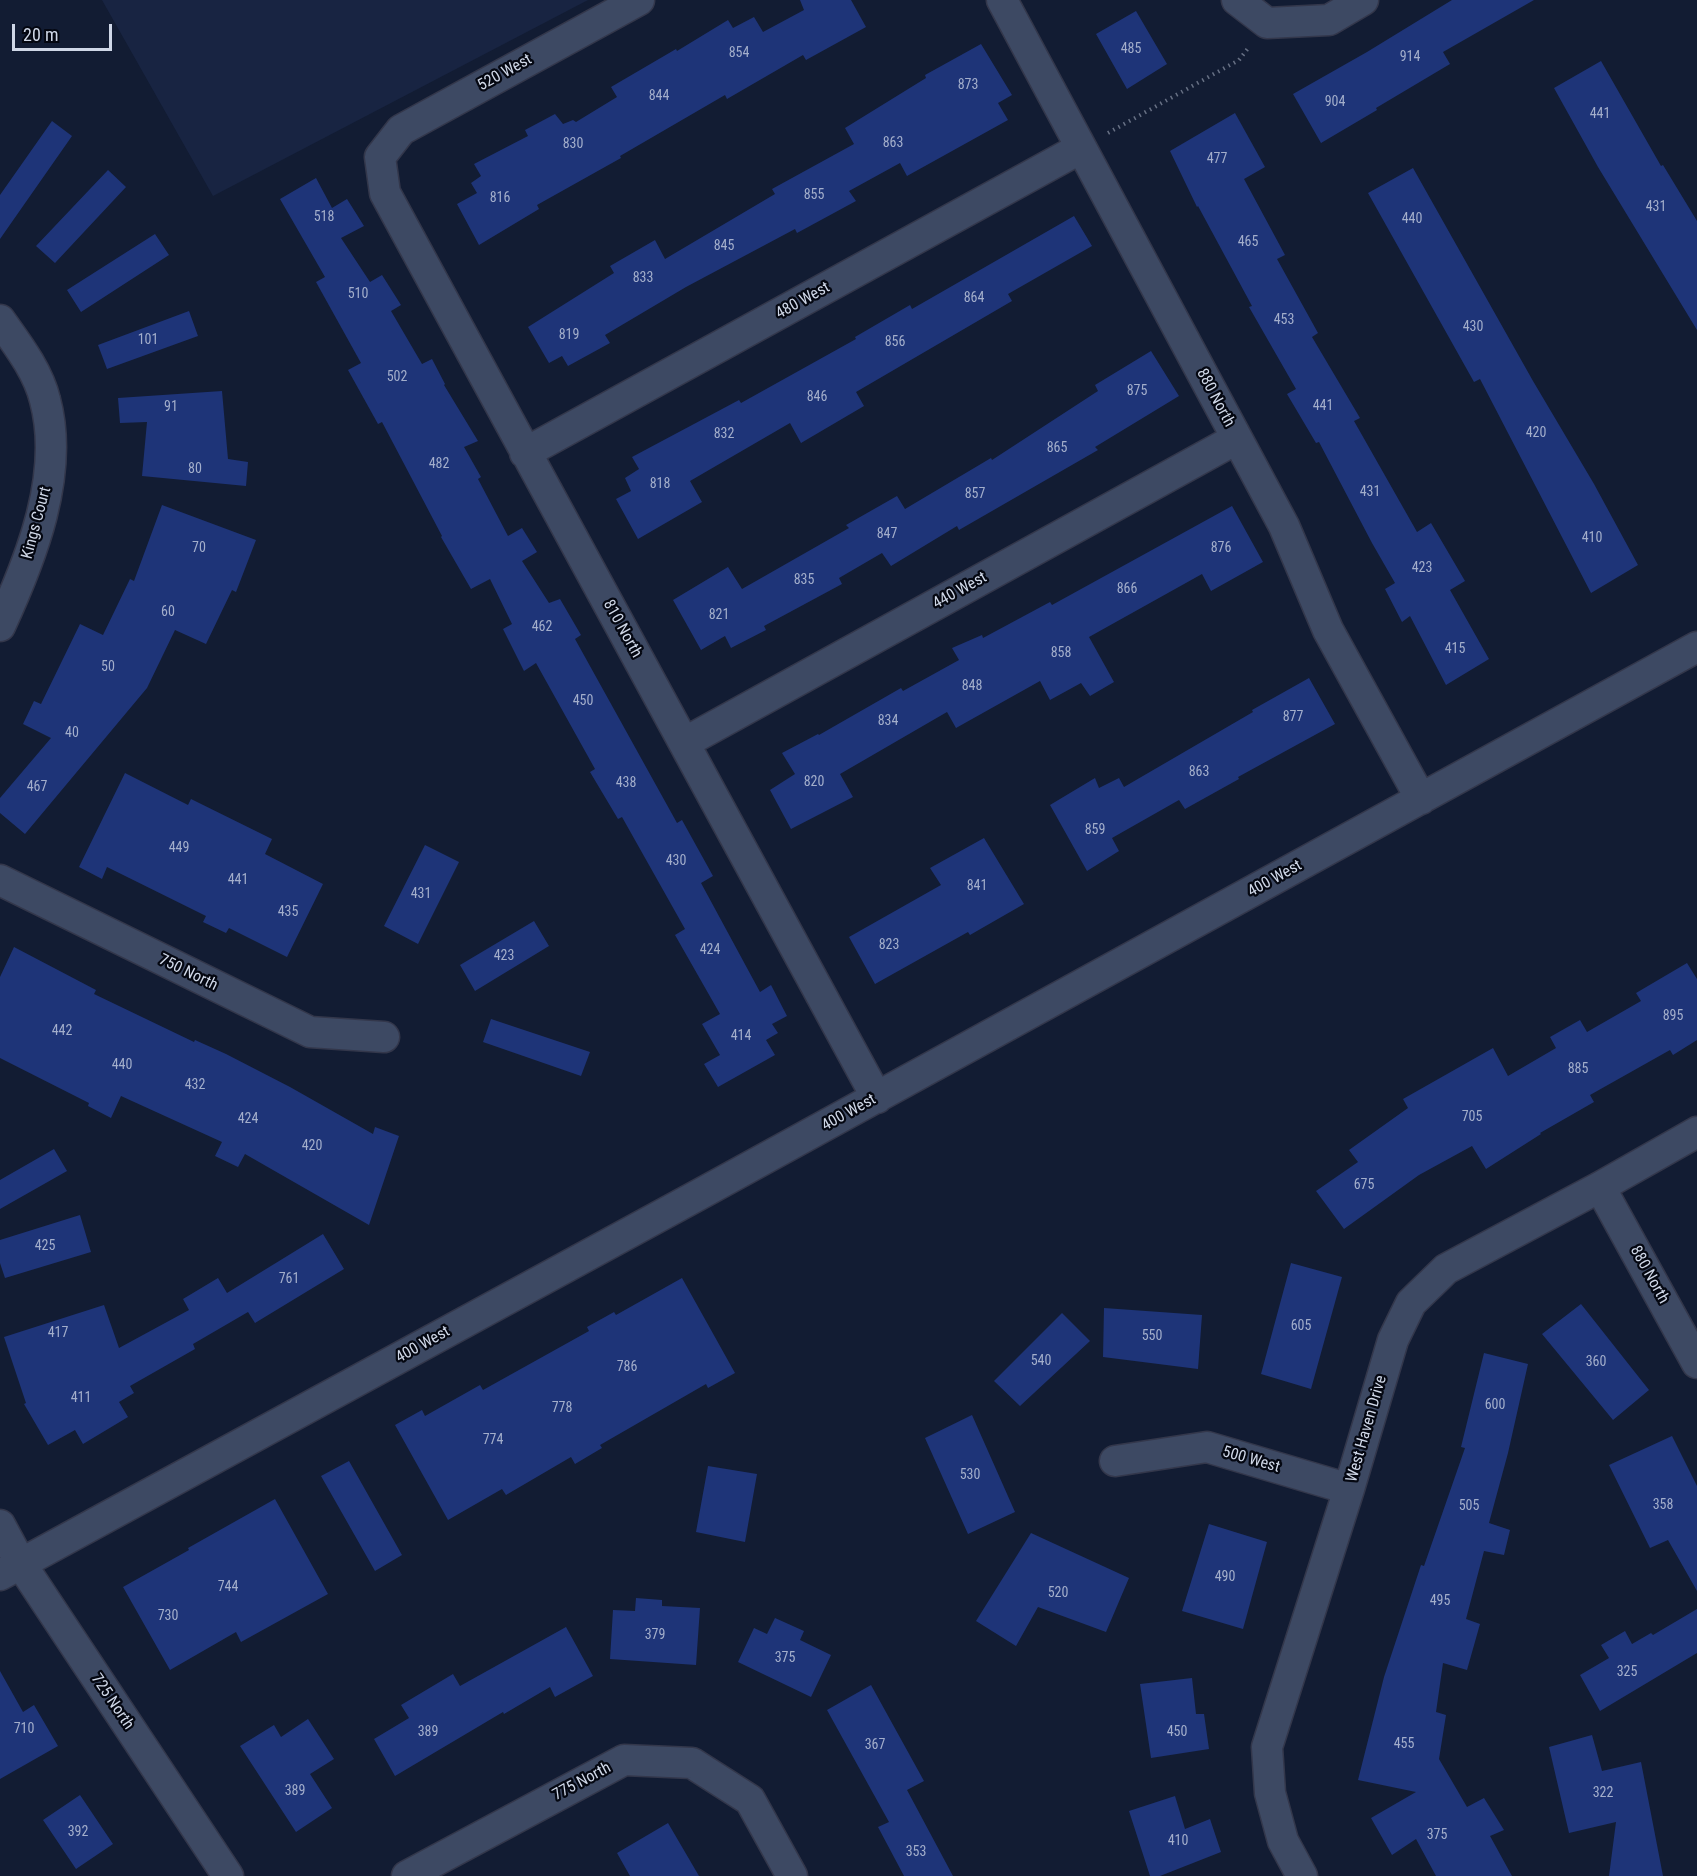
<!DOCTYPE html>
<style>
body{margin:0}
#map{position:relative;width:1697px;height:1876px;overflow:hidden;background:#121c33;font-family:"Roboto Condensed",sans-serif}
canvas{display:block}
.scale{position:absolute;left:12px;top:24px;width:100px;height:27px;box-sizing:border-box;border:3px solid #cfd7e7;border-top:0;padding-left:8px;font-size:18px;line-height:21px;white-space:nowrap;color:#cfd7e7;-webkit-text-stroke:4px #040711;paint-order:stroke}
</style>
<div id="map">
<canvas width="1697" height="1876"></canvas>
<div class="scale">20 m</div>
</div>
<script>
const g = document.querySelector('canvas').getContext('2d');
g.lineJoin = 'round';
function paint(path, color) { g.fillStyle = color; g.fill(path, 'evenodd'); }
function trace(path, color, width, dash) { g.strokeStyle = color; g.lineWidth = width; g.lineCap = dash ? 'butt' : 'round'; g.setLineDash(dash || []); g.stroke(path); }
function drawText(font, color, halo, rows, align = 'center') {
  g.font = font + ' "Roboto Condensed",sans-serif'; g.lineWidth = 4.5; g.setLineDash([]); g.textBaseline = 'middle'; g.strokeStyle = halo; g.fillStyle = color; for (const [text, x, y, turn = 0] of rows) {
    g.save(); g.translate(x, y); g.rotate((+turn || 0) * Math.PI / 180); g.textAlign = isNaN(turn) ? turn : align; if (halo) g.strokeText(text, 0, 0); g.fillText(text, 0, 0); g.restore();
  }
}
paint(new Path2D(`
 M102,0h486l-375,196z`), '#182442');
paint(new Path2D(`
 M800,0h51l15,27 -60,33 -3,-5 -76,44 -2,-4 -105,61 1,2 -84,47 2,4 -60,36 -22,-41 20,-11 -6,-10 10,-7 -7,-12 54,-28 -3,-6 30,-16 8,10 10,-4 3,2 41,-25 -6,-10 65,-38 1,2 51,-31 5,8 21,-11 9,15 41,-22z
 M1452,0h82l-91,52 7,12 -74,44 1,2 -56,33 -28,-49 74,-42z
 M1136,11l31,53 -40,25 -31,-55z
 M981,44l31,51 -14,8 10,17 -101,56 -7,-13 -51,28 7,10 -59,32 -2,-4 -109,58 -81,48 5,8 -42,23 -6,-10 -13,7 -21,-36 86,-54 -4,-7 45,-26 10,19 110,-65 -3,-5 82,-45 -9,-16 81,-50 -1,-3z
 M1601,61l60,105 2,-1 34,56v109l-99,-163 -44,-79z
 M1235,113l30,54 -21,12 41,76 -8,4 41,74 -6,4 48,81 -6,3 63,111 14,-9 34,58 -15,9 39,69 -43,26 -36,-69 -8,6 -17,-33 10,-6 -23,-40 -53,-101 -3,1 -29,-49 9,-5 -47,-82 3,-1 -54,-100 -1,1 -27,-56z
 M52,121l20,15 -72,103v-44z
 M1413,168l120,213 61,103 44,81 -47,28 -111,-214 -6,3 -106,-189z
 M108,170l18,17 -71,76 -19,-17z
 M316,178l16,30 15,-9 17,27 -23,12 29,44 12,-7 19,30 -10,6 31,53 10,-5 13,25 -1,1 34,56 -14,6 17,30 -3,2 30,57 14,-8 15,24 -15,9 27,42 11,-4 21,36 -6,4 102,184 5,-3 31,56 -12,7 59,109 11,-7 16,31 -15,8 6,9 -12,7 9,15 -57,32 -14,-23 16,-9 -18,-31 18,-10 -45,-79 10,-6 -63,-112 -4,2 -28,-47 5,-3 -59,-106 -12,8 -21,-42 9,-5 -22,-45 -19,10 -30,-52 1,-1 -60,-114 -4,2 -30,-54 13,-7 -45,-81 9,-5 -45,-78z
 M1074,216l18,30 -84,48 4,7 -156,91 8,14 -63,37 -11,-20 -100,58 12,21 -64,37 -22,-40 15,-8 -6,-13 14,-9 -7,-12 107,-57 2,3 115,-64 -1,-2 55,-32 2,4z
 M155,234l14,21 -88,57 -14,-22z
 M189,311l9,25 -91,33 -9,-24z
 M1151,351l28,45 -84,51 3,3 -139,80 -2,-4 -66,40 -9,-13 -43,25 3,6 -78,42 2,4 -35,18 -6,-12 -24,14 -28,-50 55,-33 14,22 107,-61 -3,-3 51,-29 8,13 86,-51 1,2 106,-69 -3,-6z
 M222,391l6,68 20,3 -2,24 -104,-10 5,-54 -27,1 -2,-25z
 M162,505l94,35 -20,52 -4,-2 -26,54 -31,-14 -28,58 -122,146 -25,-21v-15l51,-60 -28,-14 11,-23 7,3 39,-80 23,11 27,-56 4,2z
 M1232,506l31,56 -52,29 -9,-17 -113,63 25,45 -24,14 -9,-13 -31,17 -10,-19 -84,47 -9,-16 -107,62 13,23 -62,32 -21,-39 25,-16 -13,-21 36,-19 1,1 82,-47 2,3 56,-31 -7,-12 30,-13 1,3 67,-36 2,3z
 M1309,678l26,46 -97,53 1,2 -54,30 -6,-9 -67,38 7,13 -32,20 -37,-66 45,-27 4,10 20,-10 5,9 129,-75 -1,-2z
 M125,773l63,32 3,-6 81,40 -7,15 58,30 -36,73 -58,-29 -3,5 -23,-11 3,-6 -99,-49 -5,12 -23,-12z
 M984,838l40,66 -54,31 -2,-3 -93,52 -26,-47 92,-52 -11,-17z
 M425,845l34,17 -41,82 -34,-18z
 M534,921l15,25 -74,45 -15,-26z
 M14,947l82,43 -2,4 100,48 1,-2 31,14 64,33 83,47 2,-7 24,9 -30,89 -124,-71 -7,13 -23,-11 7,-14 -101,-46 -10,22 -23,-12 1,-3 -89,-45v-81z
 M1687,963l10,16v61l-24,15 -3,-5 -80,45 4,7 -54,31 1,1 -55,35 -14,-23 -53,29 -75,54 -28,-38 42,-29 -9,-12 59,-42 -5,-9 90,-51 15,28 48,-28 -6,-11 30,-17 7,12 54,-31 -5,-8z
 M491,1019l99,33 -9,24 -98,-34z
 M54,1149l13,22 -67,38v-29z
 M80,1215l11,37 -86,26 -5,-15v-23z
 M323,1234l21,35 -89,54 -7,-11 -55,32 2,5 -65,37 4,7 -15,9 9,15 -45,27 -8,-14 -27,15 -24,-41 2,-1 -22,-66 100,-32 15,43 70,-38 -6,-11 35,-21 9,15z
 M1291,1263l51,14 -31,112 -50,-15z
 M682,1278l53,95 -27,15 -2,-4 -106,61 2,3 -27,16 -4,-7 -65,38 -4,-6 -54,31 -53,-95 27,-15 3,6 55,-31 3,5 106,-59 -2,-4 27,-15 2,3z
 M1581,1304l68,86 -36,30 -71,-86z
 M1104,1308l98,7 -4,54 -95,-12z
 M1062,1313l28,28 -70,65 -26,-25z
 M1484,1353l44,11 -20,89 -19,70 21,7 -6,25 -20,-4 -18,68 14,5 -13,46 -24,-7 -7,49 10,3 -7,44 28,48 17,-9 20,32 -14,6 22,40h-76l-20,-37 -24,16 -21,-37 45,-26 -58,-12 26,-103 37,-112 3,1 41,-118 -4,-1z
 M972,1415l43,97 -47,22 -43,-96z
 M1672,1436l25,50v105l-29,-51 -18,8 -41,-83z
 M349,1461l53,94 -27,16 -54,-95z
 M708,1466l49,8 -12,68 -49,-10z
 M275,1499l53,95 -87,48 -5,-10 -66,38 -47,-83 66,-37 -1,-2z
 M1209,1524l58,18 -24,87 -61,-18z
 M1031,1533l98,45 -23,54 -68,-25 -22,39 -40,-25z
 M636,1598l26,2v6l38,2 -4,57 -86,-6 3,-49 22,1z
 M1697,1609v44l-97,58 -20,-36 29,-17 -8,-13 24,-14 7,13 19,-11 2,2z
 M775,1618l29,13 -4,9 31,15 -20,42 -73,-35 16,-34 13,6z
 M566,1627l27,49 -38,21 -5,-10 -46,27 -1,-2 -108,64 -21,-37 35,-21 -8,-13 52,-31 7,12z
 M0,1671l23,41 11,-7 24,41 -58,33z
 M1192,1678l4,36h8l5,35 -58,9 -11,-74z
 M871,1685l53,96 -17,9 46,86h-49l-26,-49 11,-5 -62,-112z
 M308,1719l26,40 -24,15 22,34 -36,24 -56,-86 34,-21 7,12z
 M1592,1735l10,36 39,-9 22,114h-54l7,-54 -47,11 -20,-86z
 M80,1795l33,49 -37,25 -33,-49z
 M1175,1796l10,33 25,-10 11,33 -61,24h-10l-21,-65z
 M668,1823l31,53h-69l-13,-23z`), '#1e3478');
const street = new Path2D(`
 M639,0l-238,130 -21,27 5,36 492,905
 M1002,0l282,526 44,104 93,169
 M1237,0l30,23 62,-3 34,-20
 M0,320c17,24 38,51 45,80 20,74 -14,159 -45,226
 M525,453l556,-305
 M684,743l552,-304
 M0,880l310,152 74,5
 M1600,1187l97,176
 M1115,1461l92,-14 142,42
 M0,1525l21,39 207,312
 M0,1575l702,-382 995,-546
 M407,1876l217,-116 68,3 58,37 42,76
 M1302,1876l-19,-35 -13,-48 -3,-46 82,-258 44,-149 18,-37 35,-34 154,-82 97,-55`);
trace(street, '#33374b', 33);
trace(new Path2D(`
 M1108,133l131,-73 10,-13`), '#677084', 4, [1.5, 4.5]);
trace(street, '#3d4963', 30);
drawText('14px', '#a3aecb', null, [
 ["485",1131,49],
 ["854",739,53],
 ["914",1410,57],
 ["873",968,85],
 ["844",659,96],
 ["904",1335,102],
 ["441",1600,114],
 ["863",893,143],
 ["830",573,144],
 ["477",1217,159],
 ["855",814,195],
 ["816",500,198],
 ["431",1656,207],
 ["518",324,217],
 ["440",1412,219],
 ["465",1248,242],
 ["845",724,246],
 ["833",643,278],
 ["510",358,294],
 ["864",974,298],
 ["453",1284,320],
 ["430",1473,327],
 ["819",569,335],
 ["101",148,340],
 ["856",895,342],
 ["502",397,377],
 ["875",1137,391],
 ["846",817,397],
 ["441",1323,406],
 ["91",171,407],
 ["420",1536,433],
 ["832",724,434],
 ["865",1057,448],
 ["482",439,464],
 ["80",195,469],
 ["818",660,484],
 ["431",1370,492],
 ["857",975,494],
 ["847",887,534],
 ["410",1592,538],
 ["70",199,548],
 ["876",1221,548],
 ["423",1422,568],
 ["835",804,580],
 ["866",1127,589],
 ["60",168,612],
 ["821",719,615],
 ["462",542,627],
 ["415",1455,649],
 ["858",1061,653],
 ["50",108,667],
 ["848",972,686],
 ["450",583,701],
 ["877",1293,717],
 ["834",888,721],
 ["40",72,733],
 ["863",1199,772],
 ["820",814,782],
 ["438",626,783],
 ["467",37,787],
 ["859",1095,830],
 ["449",179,848],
 ["430",676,861],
 ["441",238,880],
 ["841",977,886],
 ["431",421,894],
 ["435",288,912],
 ["823",889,945],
 ["424",710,950],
 ["423",504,956],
 ["895",1673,1016],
 ["442",62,1031],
 ["414",741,1036],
 ["440",122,1065],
 ["885",1578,1069],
 ["432",195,1085],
 ["705",1472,1117],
 ["424",248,1119],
 ["420",312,1146],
 ["675",1364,1185],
 ["425",45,1246],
 ["761",289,1279],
 ["605",1301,1326],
 ["417",58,1333],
 ["550",1152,1336],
 ["540",1041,1361],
 ["360",1596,1362],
 ["786",627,1367],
 ["411",81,1398],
 ["600",1495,1405],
 ["778",562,1408],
 ["774",493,1440],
 ["530",970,1475],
 ["358",1663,1505],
 ["505",1469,1506],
 ["490",1225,1577],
 ["744",228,1587],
 ["520",1058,1593],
 ["495",1440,1601],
 ["730",168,1616],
 ["379",655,1635],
 ["375",785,1658],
 ["325",1627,1672],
 ["710",24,1729],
 ["389",428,1732],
 ["450",1177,1732],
 ["455",1404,1744],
 ["367",875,1745],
 ["389",295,1791],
 ["322",1603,1793],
 ["392",78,1832],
 ["375",1437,1835],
 ["410",1178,1841],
 ["353",916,1852]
]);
drawText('16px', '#cfd7e7', '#040711', [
 ["520 West",505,73,-29],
 ["480 West",803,301,-29],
 ["880 North",1215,398,62],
 ["Kings Court",37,523,-75],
 ["440 West",960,591,-29],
 ["810 North",622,629,61],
 ["400 West",1275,879,-29],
 ["750 North",188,973,26],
 ["400 West",849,1113,-29],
 ["880 North",1649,1275,61],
 ["400 West",423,1345,-29],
 ["West Haven Drive",1367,1429,-74],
 ["500 West",1251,1460,16],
 ["725 North",112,1702,56],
 ["775 North",582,1782,-28]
]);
</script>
